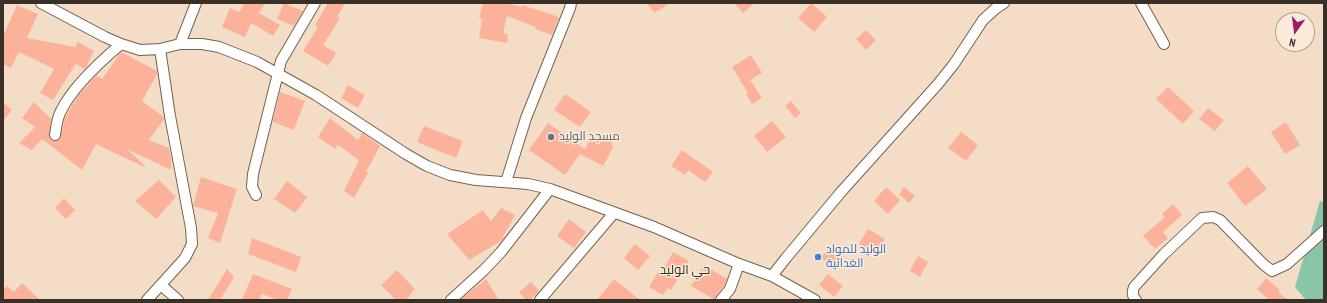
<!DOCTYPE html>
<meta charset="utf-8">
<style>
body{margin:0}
#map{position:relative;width:1327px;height:303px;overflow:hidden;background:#f3ddc7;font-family:"PT Sans Narrow",sans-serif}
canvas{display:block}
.frame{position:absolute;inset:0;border:4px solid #393128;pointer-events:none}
.north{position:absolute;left:1275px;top:12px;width:40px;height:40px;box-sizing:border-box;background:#fdebd9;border:1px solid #afa192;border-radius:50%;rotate:194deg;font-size:11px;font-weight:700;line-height:16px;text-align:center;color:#393128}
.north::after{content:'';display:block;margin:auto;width:14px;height:18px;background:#9d1a6c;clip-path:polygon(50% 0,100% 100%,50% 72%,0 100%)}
</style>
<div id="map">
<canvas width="1327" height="303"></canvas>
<div class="frame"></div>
<div class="north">N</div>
</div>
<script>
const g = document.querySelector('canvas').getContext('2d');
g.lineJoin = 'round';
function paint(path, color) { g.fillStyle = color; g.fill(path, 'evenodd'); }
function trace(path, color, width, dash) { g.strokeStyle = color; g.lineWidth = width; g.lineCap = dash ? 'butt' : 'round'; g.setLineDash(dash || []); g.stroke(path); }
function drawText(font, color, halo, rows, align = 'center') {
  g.font = font + ' "PT Sans Narrow",Cairo,sans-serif'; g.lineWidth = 3; g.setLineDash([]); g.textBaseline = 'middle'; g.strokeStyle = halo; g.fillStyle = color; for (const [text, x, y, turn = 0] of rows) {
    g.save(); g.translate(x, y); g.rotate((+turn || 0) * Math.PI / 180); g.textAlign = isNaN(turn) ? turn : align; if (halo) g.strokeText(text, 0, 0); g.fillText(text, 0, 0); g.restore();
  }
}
paint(new Path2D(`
 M1320,201l4,1v98h-18l-11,-13z`), '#89c5a8');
paint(new Path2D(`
 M245,3h20l-6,10 21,12 -7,11 -22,-13 -6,14 -23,-10 8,-19 9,4z
 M284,3l19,8 -9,15 -17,-7z
 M328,3h17l-8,14 3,1 -17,27 13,8 -8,13 -25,-15 15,-24 -3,-2z
 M483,3h23l16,4v-2l37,12 -7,18 -17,-6 1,-2 -29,-11 -4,17 5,1 -1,9 -28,-5 3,-19 -3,-1z
 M647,3h23l-16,10z
 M734,3h21l-12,10z
 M811,3l16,14 -13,15 -16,-14z
 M17,5l21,9 -11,24 48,9 3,-5 16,9 -9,18 -9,-5 -23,36 -13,-7 14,-24 -35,-17 -8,16 -8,-4v-33l2,1z
 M866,30l10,10 -10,10 -10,-11z
 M121,52l36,19v3l-15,27 22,16v2l-15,21 20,8 2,10v12l-44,-21 18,17 -1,1 -48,-23 -14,26 -40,-31 -10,11 -13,-7 16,-16 -13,-9 12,-16 17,17 -2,19 5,3 6,-2 5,-21 13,-22 19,-21 5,4z
 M751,55l11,18 -12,7 12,18 -10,6 -6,-10 2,-1 -16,-26z
 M348,85l17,10 -7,13 -17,-10z
 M1168,87l26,24 -11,13 -27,-25z
 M280,92l25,9 -11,29 -21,-8z
 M565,94l26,18 -11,15 -26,-17z
 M791,101l10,12 -6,5 -10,-12z
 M3,102l9,8 -9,11z
 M1208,108l16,12 -9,11 -16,-12z
 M330,118l28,22 4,-7 18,13 -14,26 2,1 -14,25 -10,-7 15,-31 -21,-15 -3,4 -17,-12z
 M772,121l14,16 -19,15 -13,-16z
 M1286,122l14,23 -15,9 -14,-22z
 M548,123l37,26 7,-14 7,4 2,-4 12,6 -2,4 3,1 -11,20 -23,-12 -15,21 -36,-25z
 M424,126l39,15 -7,17 -39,-16z
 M961,132l17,13 -12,16 -18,-13z
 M682,150l31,22 -8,10 -17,-12 -3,5 -14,-9z
 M1248,166l19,23 -22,17 -18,-23z
 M201,177l36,12 -17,54 -12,-5 10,-25 -25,-7z
 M159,180l17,17 -20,22 -21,-18z
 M287,181l20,16 -12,16 -21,-14z
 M886,187l14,13 -12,14 -14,-13z
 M904,187l11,9 -6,7 -10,-9z
 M64,198l11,12 -9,9 -11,-11z
 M1173,204l9,11 -19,17 5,6 -13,11 -12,-13 22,-19 -3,-3z
 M501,208l14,7 -12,22 1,1 -3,3 -32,19 -22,-26 36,-24 8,11z
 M569,219l17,13 -12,16 -17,-12z
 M868,229l17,10 -10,15 -16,-10z
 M252,238l49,19 -5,15 -48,-18z
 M635,244l15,12 -12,14 -14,-12z
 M830,247l13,10 -9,11 -13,-11z
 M673,252l16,9 -8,15h-1l-9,14 -3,-2 -5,7 -14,-8 9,-15 3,2z
 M918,256l10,6 -8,15 -10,-6z
 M704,265l23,14 -3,7 -8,10 -1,4 -24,-14z
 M227,269l7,8 -14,23h-12z
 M397,270l18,19 -9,11h-10l-15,-15z
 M253,274l39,15 -5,11h-10l-15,-6 -3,6h-17z
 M828,274l15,12 -9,11 -15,-12z
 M1266,278l14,12 -2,2 10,8h-19l-12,-11z
 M486,279l13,21h-38l4,-4z
 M614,279l26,21h-43z
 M531,282l8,9 -9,9h-4l-7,-8z
 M22,283l18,17h-37v-9l4,-5 7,6z`), '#fcb29a');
const minor = new Path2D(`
 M41,3l64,34 16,7 19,6 20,-1 20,-5h22l17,3 38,15 59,33 90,59 21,12 23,9 26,5 52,4 22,5 104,38 85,37 33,12 43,24
 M1141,3l23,41
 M180,44l16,-41
 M55,135c1,-7 2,-17 6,-24 11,-23 40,-50 60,-67
 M506,182l20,-64 44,-110 1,-5
 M256,195l-4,-8 1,-13 28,-113 34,-58
 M772,276l14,-18 55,-66 97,-108 16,-20 29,-44 12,-11 9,-6
 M161,285l17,15
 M147,300l38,-42 7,-14 -1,-16 -21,-112 -10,-67
 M451,300l33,-30 17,-18 49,-63
 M540,300l74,-87
 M721,300l9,-11 9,-25
 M1136,300c-4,-4 -4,-8 -2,-13l30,-33 38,-36 11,-1 7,3 43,44 9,7 15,-7 37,-33`);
trace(minor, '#75614e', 12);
trace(minor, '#fff', 10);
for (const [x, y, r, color] of [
 [551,137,4,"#6b7280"],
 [818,257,4,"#3f7fe0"]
]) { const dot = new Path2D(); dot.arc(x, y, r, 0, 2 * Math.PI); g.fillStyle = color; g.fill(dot); trace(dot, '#fdebd9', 1.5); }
drawText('12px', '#5b616d', '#fdebd9', [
 ["مسجد الوليد",559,137]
], 'left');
drawText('12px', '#366cbe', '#fdebd9', [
 ["الوليد للمواد",826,250],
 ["الغدائية",826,264]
], 'left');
drawText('13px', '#393128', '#fdebd9', [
 ["حي الوليد",685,270]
]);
</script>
